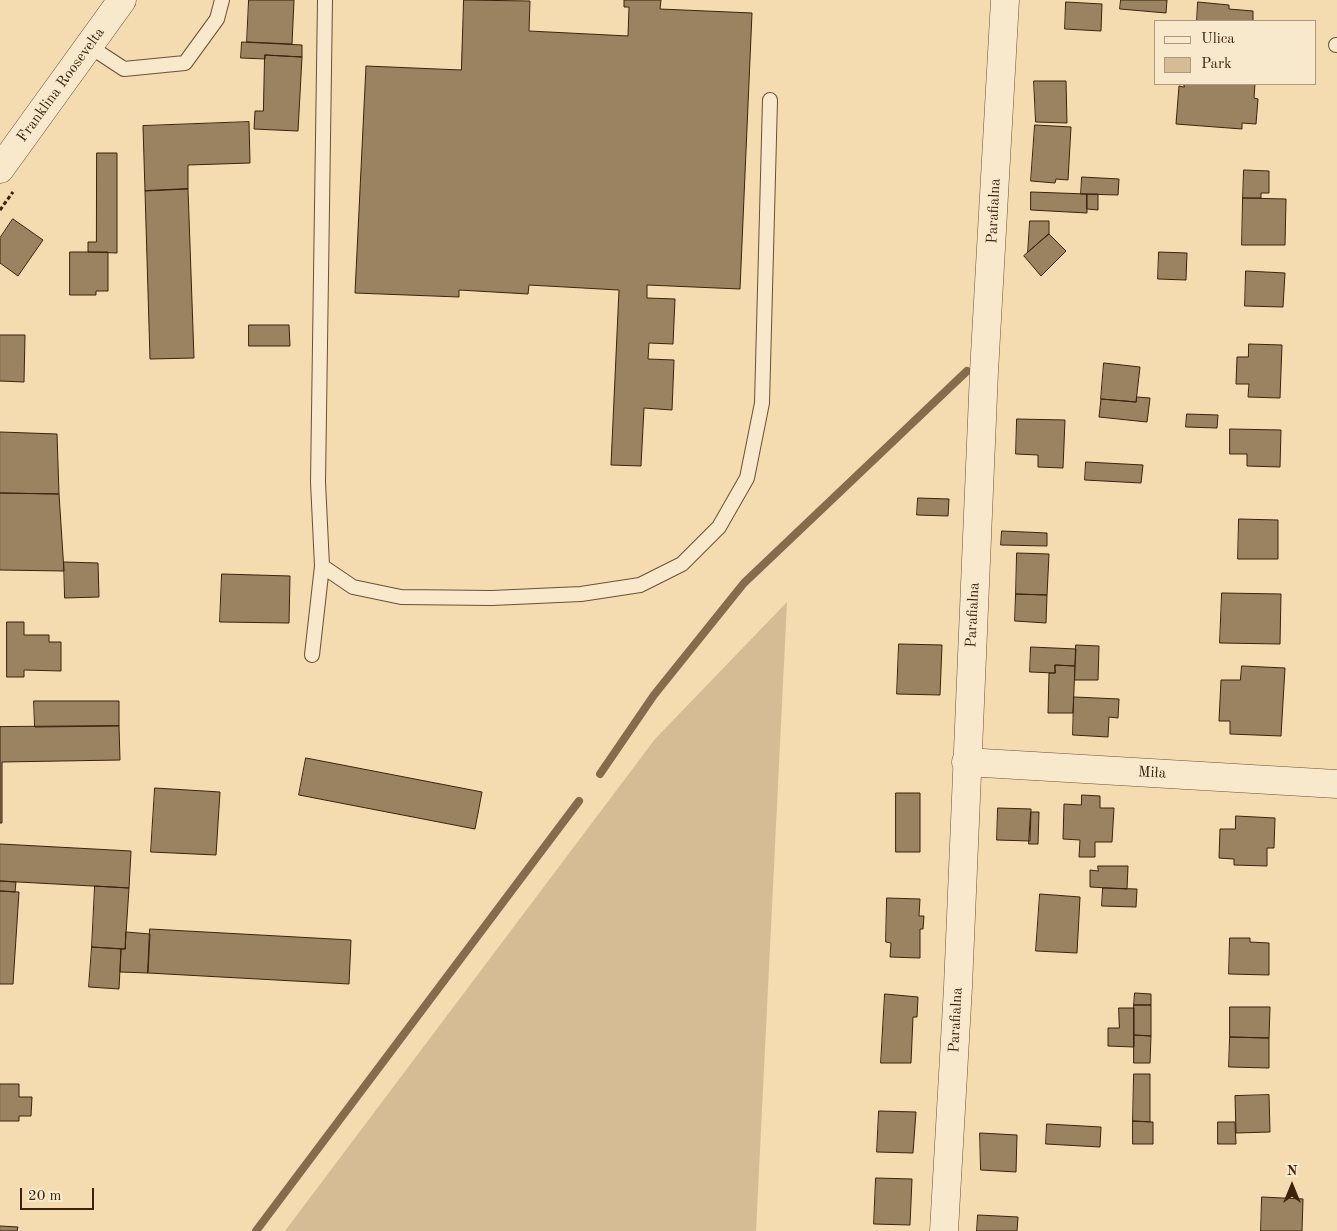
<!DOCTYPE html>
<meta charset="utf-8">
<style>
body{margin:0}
#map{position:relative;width:1337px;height:1231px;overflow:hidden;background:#f4dbb0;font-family:"Old Standard TT",serif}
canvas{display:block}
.legend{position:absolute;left:1154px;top:20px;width:162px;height:65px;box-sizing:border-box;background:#f8e8cc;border:1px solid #ac997f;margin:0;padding:6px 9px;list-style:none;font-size:15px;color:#3b230c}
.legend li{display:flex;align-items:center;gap:10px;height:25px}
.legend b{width:25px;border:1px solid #ac997f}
.north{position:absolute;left:1267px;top:1161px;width:50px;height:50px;-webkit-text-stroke:4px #f8e8cc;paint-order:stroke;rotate:0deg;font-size:14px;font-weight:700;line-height:20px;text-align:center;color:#3b230c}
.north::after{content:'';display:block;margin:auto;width:18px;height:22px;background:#3b230c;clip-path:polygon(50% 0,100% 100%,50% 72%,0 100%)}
.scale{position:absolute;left:20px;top:1188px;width:74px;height:22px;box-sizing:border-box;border:2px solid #3b230c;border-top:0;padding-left:6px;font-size:15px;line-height:18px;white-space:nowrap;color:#3b230c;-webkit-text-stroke:4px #f8e8cc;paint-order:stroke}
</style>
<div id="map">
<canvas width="1337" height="1231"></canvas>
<ul class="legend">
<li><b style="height:6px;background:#f8e8cc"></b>Ulica</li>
<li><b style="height:14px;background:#d5bc94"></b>Park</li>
</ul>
<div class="north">N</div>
<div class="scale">20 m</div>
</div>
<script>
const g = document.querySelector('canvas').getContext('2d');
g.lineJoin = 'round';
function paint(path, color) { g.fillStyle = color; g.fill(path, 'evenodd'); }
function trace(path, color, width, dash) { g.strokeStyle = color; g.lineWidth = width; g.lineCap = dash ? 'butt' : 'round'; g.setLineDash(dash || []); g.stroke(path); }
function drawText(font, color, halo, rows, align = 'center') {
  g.font = font + ' "Old Standard TT",serif'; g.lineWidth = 5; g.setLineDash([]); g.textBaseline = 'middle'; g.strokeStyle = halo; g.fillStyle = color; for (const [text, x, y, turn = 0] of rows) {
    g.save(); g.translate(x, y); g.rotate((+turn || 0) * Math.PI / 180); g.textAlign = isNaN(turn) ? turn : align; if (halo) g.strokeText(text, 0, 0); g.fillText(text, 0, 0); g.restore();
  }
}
paint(new Path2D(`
 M787,602l-31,629h-471l370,-492z`), '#d5bc94');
trace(new Path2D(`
 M600,774l54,-79 90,-112 223,-212
 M256,1231l323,-430`), '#846c4d', 8);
const building = new Path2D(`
 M249,0h45l-2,44 -45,-2z
 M464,0l66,1 -1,30 99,5 1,-29h-5v-7h37l-1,9 92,4 -12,276 -93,-4v13l28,1 -2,45 -24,-1 -1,16 26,1 -2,50 -28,-2 -3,58 -30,-1 8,-175 -90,-5 -1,9 -69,-4v7l-104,-4 11,-227 95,4z
 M1121,0h46l-1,13 -46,-4z
 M1066,2l36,2 -1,27 -36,-2z
 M1198,2l31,3v4l24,2v10h-56z
 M242,42l60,3v12l-37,-2v4l-24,-1z
 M265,55l37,2 -4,74 -44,-2 1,-18h8z
 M1034,81h32l1,42 -31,-1z
 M1184,84h71l-1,14 4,1 -2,25 -14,-1v6l-66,-5 3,-38 5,1z
 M249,122l1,41 -62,2v24l-43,2 -2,-65z
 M1035,125l36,2 -3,53 -12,-1 -1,4 -24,-2z
 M97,153h20v100l-29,-1v-10h8z
 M1244,170l25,1v22h-8v5h-18z
 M1082,177l37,2 -1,16 -37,-1z
 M188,189l6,169 -44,1 -5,-168z
 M1031,192l56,2v19l-56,-3z
 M1087,194h11v16l-11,-1z
 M1243,198l43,1 -1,46h-43z
 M13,219l30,21 -25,36 -18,-13v-25z
 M1030,221h19v13l-21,18z
 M1049,234l17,17 -25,25 -17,-20z
 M70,252h38v39h-12v4h-26z
 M1159,252l28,1 -1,27 -28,-1z
 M1246,271l39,2 -2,34 -38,-1z
 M249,325h40l1,21h-41z
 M0,335h25l-1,47 -24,-1z
 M1249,344l33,1 -2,53 -32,-1 1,-13h-13l1,-27h11z
 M1104,363l36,4 -4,35 -35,-3z
 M1137,397l13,1 -3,24 -48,-5 2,-18 35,3z
 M1187,414l31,1 -1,13 -31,-1z
 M1017,419l48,1 -2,48 -25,-1v-12l-22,-1z
 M1230,429l51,1 -1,37 -33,-1v-12h-17z
 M0,432l57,2 2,60 -59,-1z
 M1086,462l57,3 -2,18 -56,-3z
 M0,493l59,1 5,77 -64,-1z
 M918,498l31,1 -1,17 -31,-1z
 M1239,519l39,1v39h-40z
 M1002,531l45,2v13l-46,-1z
 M1017,553l32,1 -2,41 -31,-1z
 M64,562l34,1 1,34 -34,1z
 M222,574l68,2 -1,47 -69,-1z
 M1222,593l59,1 -1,50 -60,-1z
 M1016,594l31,1 -1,28 -31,-2z
 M7,622h17v13h25v7h12v29l-37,-1v7h-17z
 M899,644l43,1 -2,50 -43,-1z
 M1076,645l23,1 -1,34h-23z
 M1031,647l45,2 -1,17 -20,-1v8l-25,-1z
 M1055,665l20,1 -2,47h-25l1,-40h6z
 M1242,666l43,2 -4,68 -51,-2v-13h-11l2,-41h19z
 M1074,697l45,2 -1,19 -9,-1 -1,20 -35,-2z
 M34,701h85v25l-84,1z
 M119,726l1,34 -118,2v61h-2v-96z
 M306,758l176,34 -7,37 -176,-34z
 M155,788l65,4 -4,63 -65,-3z
 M896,793h24v59h-24z
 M1082,795l18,1v12h14l-2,34h-17v15h-16l1,-17 -17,-1 1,-35 17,1z
 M998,808l33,1 -1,32 -33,-1z
 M1031,812h8l-1,32h-9z
 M1236,816l39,2 -1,30h-7v18l-33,-1v-6l-15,-1 1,-29h15z
 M0,844l131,7 -2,37 -129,-7z
 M1098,866h30l-1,23 -37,-2v-17l8,1z
 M0,881l16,1 -1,10 -15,-1z
 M95,886l34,2 -4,61 -33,-2z
 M1103,888l34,1 -1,18 -34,-1z
 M0,891l19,1 -6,92h-13z
 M1040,894l40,3 -3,56 -41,-2z
 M887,898l33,1 -1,17h5l-1,13h-3v29l-30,-1 1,-14 -5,-1z
 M150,929l201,11 -2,44 -201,-11z
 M126,932l24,2 -2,39 -28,-1 1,-23h4z
 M1230,938h20v4l19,1v32l-40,-1z
 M92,947l29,2 -2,40 -30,-2z
 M1135,993l16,1v11h-17z
 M885,994l33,3 -1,20h-4l-2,46h-30z
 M1134,1005h17v31l-17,-1z
 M1230,1007h40l-1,31 -39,-1z
 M1119,1008h15v39l-26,-1v-18h11z
 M1134,1035l17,1 -1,27h-16z
 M1230,1037l39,1v30l-40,-1z
 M1134,1074h16v48l-17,-1z
 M0,1084h19v13h13l-1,19h-12v5h-19z
 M1269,1095l1,37 -34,1 -1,-37z
 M879,1111l37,1 -3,41 -36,-1z
 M1133,1121l20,1v22h-20z
 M1218,1122h17l1,22h-18z
 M1047,1124l54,3 -1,20 -54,-3z
 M980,1133l37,2 -1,37 -35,-2z
 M876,1178l36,1 -2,46 -36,-1z
 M1262,1197l41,2 -1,32h-41z
 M978,1215l40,2 -1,14h-40z
 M0,1226l18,1 -1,4h-17z`);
paint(building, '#9b8361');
trace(building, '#3b230c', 1);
const service = new Path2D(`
 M1336,45h1
 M89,46l35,23 61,-6 32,-44 5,-19
 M322,566l31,21 48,10 91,1 89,-4 59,-9 42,-21 37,-37 28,-49 15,-75 8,-303
 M312,655l10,-89 -4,-84 7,-482`);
const minor = new Path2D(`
 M966,762l371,22
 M944,1231l14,-244 26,-615 21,-372`);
const tertiary = new Path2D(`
 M0,169l122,-169`);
trace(service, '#695135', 16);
trace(minor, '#695135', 29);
trace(tertiary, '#695135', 29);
trace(new Path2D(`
 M0,210l13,-18`), '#3b230c', 3, [4, 2.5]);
trace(service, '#f8e8cc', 14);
trace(minor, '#f8e8cc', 28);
trace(tertiary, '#f8e8cc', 28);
drawText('15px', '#3b230c', '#f8e8cc', [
 ["Franklina Roosevelta",61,85,-54],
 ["Parafialna",994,211,-87],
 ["Parafialna",973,615,-87],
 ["Miła",1152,773,3],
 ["Parafialna",956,1020,-87]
]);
</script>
